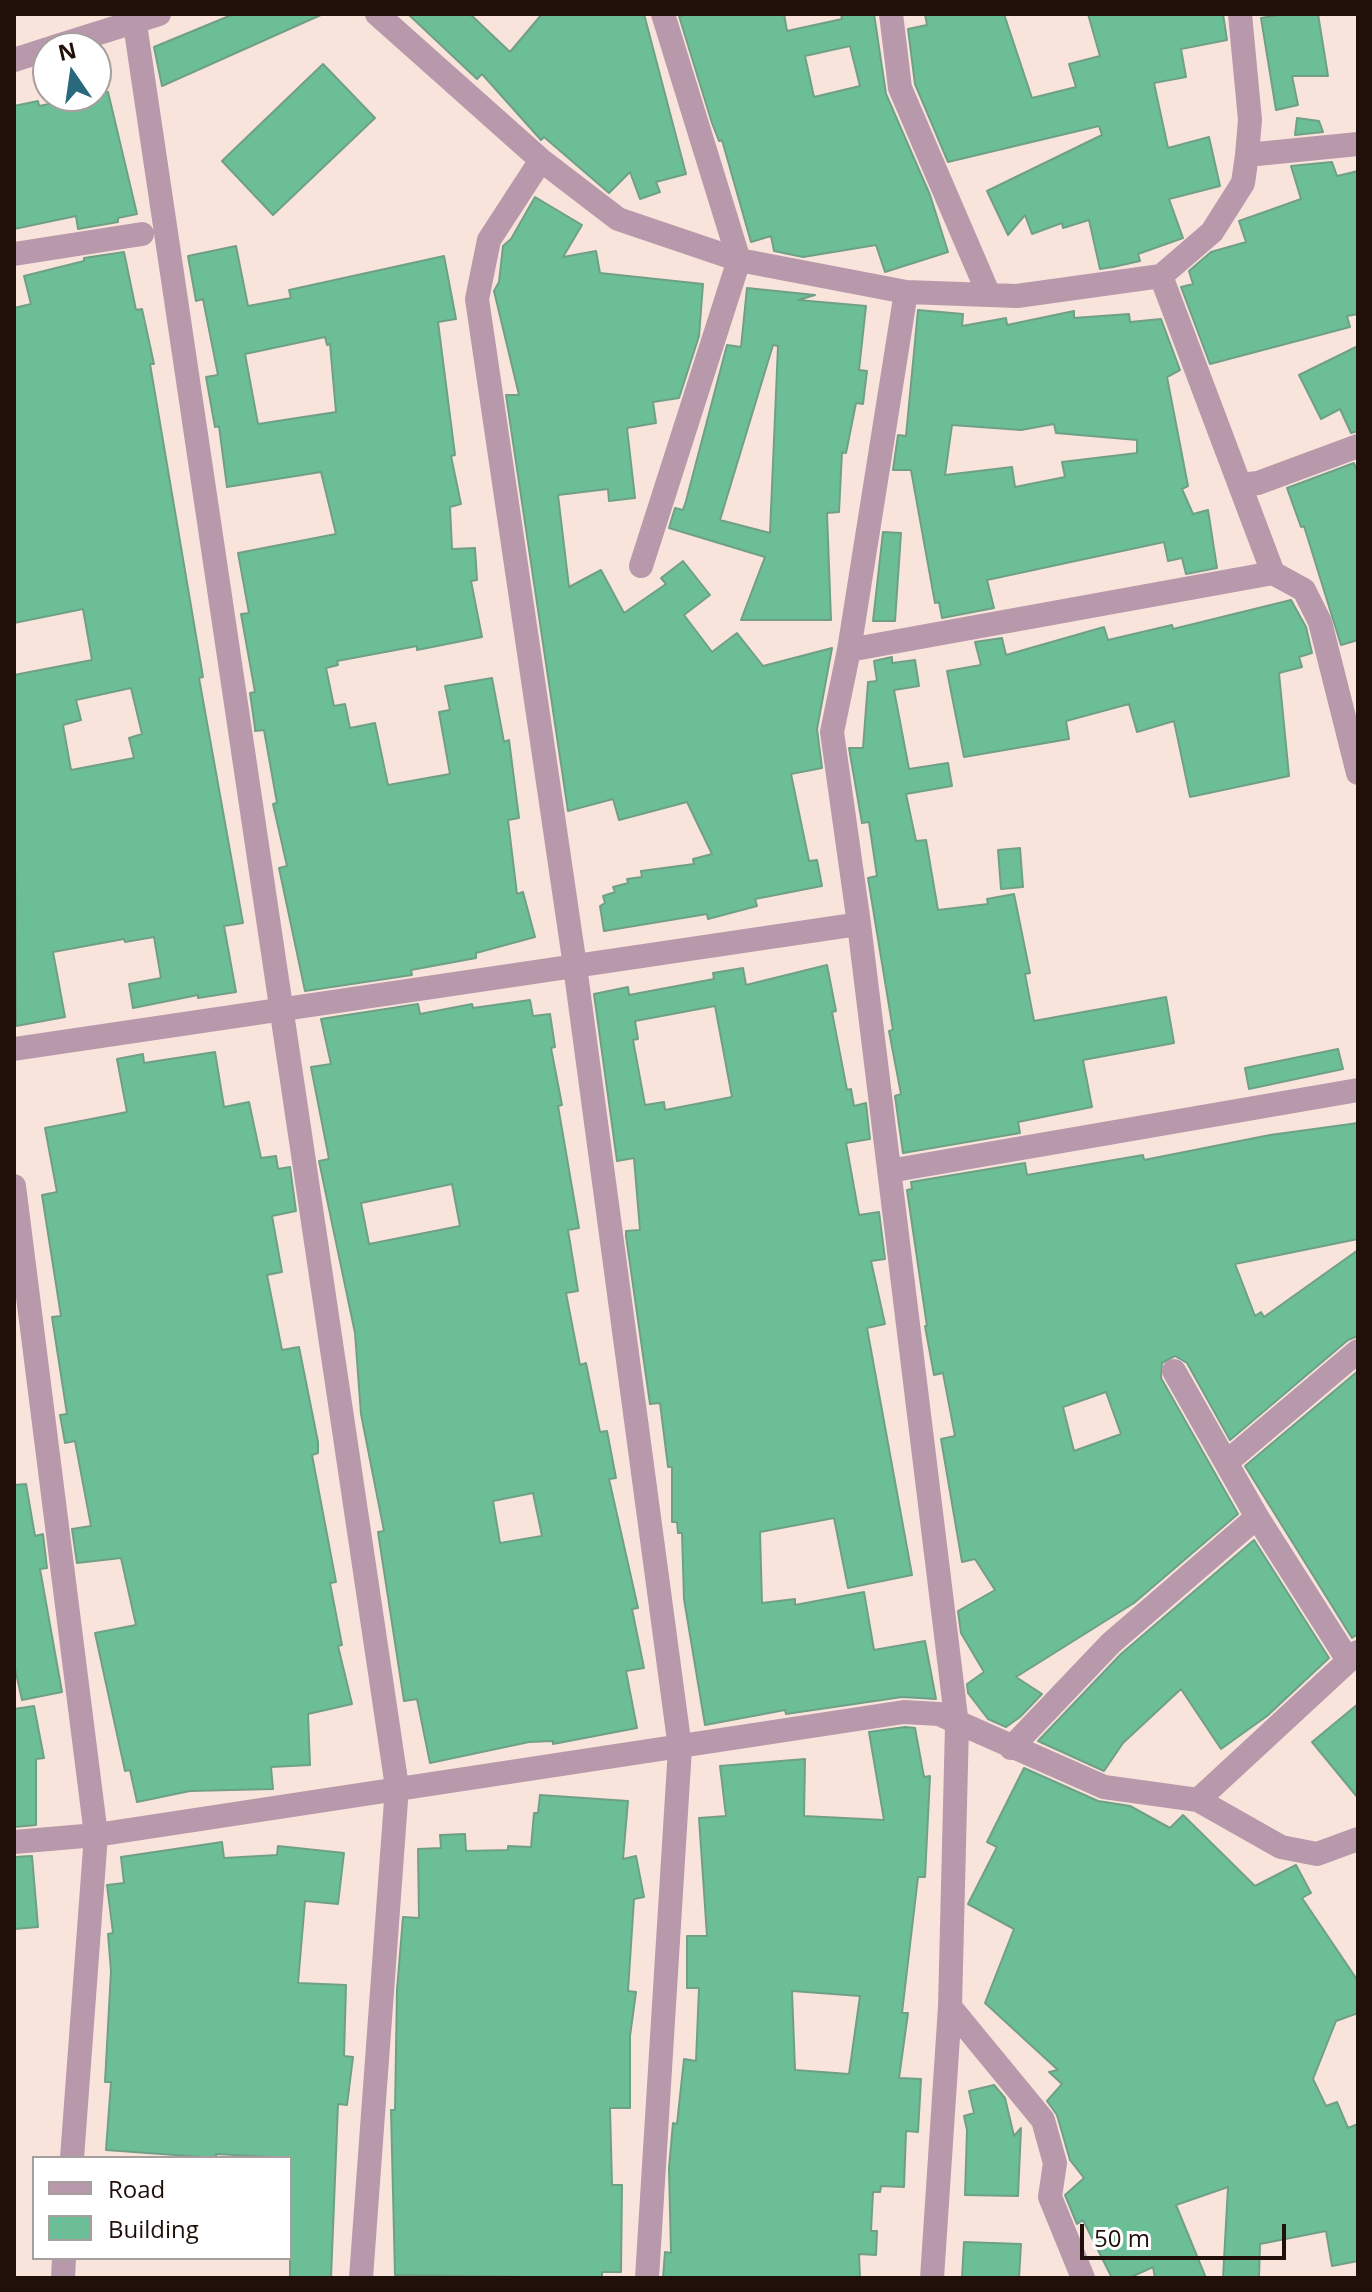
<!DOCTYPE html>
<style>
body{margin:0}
#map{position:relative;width:1372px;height:2292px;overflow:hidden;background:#f9e4dc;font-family:"Open Sans",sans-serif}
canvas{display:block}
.frame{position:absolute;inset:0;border:16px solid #211009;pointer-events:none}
.legend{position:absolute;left:32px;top:2156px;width:260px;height:104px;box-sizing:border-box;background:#fff;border:2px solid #a69f9d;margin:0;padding:10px 14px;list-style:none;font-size:24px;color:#211009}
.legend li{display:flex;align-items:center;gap:16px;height:40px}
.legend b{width:40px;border:2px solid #a69f9d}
.north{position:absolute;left:32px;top:32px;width:80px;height:80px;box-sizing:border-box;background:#fff;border:2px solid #a69f9d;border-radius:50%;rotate:347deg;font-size:22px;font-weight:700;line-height:32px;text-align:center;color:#211009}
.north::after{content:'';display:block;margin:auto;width:28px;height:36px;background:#29697d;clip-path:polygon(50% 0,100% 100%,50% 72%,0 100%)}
.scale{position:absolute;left:1080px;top:2224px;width:206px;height:36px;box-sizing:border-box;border:4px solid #211009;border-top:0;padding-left:10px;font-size:24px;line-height:28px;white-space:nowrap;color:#211009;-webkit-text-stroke:6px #fff;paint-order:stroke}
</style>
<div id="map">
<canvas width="1372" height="2292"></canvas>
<div class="frame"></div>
<ul class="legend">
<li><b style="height:10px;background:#b899ab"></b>Road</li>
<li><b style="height:22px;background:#6cbe97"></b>Building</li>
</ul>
<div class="north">N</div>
<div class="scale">50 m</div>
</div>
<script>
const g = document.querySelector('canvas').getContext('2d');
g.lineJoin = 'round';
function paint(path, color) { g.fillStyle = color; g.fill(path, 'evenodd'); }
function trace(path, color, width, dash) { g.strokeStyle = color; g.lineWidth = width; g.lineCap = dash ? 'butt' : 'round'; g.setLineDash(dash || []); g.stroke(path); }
const building = new Path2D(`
 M234,14h89l-161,72 -8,-39z
 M408,14h62l40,38 32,-38h102l42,160 -30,8 4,10 -20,7 -10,-27 -21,21 -65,-56 -3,3 -59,-66 -5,5z
 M690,14h94l3,17 55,-12 -1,-5h33l12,80 44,101 18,57 -63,20 -9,-27 -73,12 -29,-6 -3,-15 -20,6 -29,-102 -3,1 -7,-18 -33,-107zM850,46l10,40 -46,11 -9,-41z
 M925,14h79l28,84 44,-11 -7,-23 31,-8 -12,-42h135l4,26 -46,9 5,28 -32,6 14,65 41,-11 11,49 -51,13 14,39 -45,16 2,7 -27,6 -13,2 -11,-49 -26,8 -1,-5 -30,11 -7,-19 -17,20 -21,-44 115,-56 -3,-9 -151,36 -33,-78 -7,-55 19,-4z
 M1285,14h33l10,62h-36l6,29 -22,5 -15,-92z
 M323,64l52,54 -102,97 -51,-54z
 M108,92l29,122 -19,4v4l-40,7 -2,-13 -62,13v-123l24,-5 1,5z
 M1297,118l22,3 4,11 -28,3z
 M1332,162l5,14 21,-5v143l-11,2 3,11 -140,37 -29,-77 12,-3 -4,-13 22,-19 35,-10 -7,-21 62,-22 -10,-33z
 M535,197l47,28 -19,32 33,-6 4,22 103,11 -4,52 -20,62 -26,4 3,21 -29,5 8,70 -26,3 -1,-12 -50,6 11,92 32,-17 23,43 42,-29 -5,-6 22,-17 27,34 -26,20 28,37 25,-19 26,33 69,-18 -15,81 5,39 -31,6 18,87 8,-1 5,26 -67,13 2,7 -49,13 -1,-5 -103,17 -4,-25 5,-3 -2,-7 12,-4 -2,-5 15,-4 -1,-4 15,-2 -1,-6 53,-7 -1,-5 19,-5 -25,-52 -68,18 -6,-21 -45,12 -62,-416h13l-25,-104 5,-9 4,-36 8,-7z
 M236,246l12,60 43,-8 -2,-8 155,-34 12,63 -18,3 17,133 -4,1 10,48 -11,3 2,42 23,-1 2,32 -6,1 11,56 -65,13v-4l-80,15 1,4 -12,3 8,38 11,-2 5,24 25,-5 13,62 62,-11 -11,-62 11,-2 -5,-24 47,-8 12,64 5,-2 10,78 -11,2 9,74 6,-2 12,45 -59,16v5l-65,12 1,5 -107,16 -26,-123 8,-2 -14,-62 4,-1 -13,-73 -9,1v-3l-5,-35 5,-1 -14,-78 8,-1 -11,-60 98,-19 -15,-62 -94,15 -8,-61 -4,1 -9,-50 12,-2 -15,-76 -7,2 -8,-45zM325,337l2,8 3,-1 6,68 -78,12 -13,-70z
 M124,252l12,58 6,-1 12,55h-4l53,313 -4,1 44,245 -19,3 12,66 -38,6v-3l-65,13 -4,-24 32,-6 -7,-41 -29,5 -1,-3 -71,13 12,65 -49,9 -2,-351 78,-15 -9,-51 -69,14v-315l17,-4 -7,-28 60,-15v-3zM131,688l11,46 -13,4 5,20 -63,12 -8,-45 18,-5 -5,-20z
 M747,288l68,7 -17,5 68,6 -7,64 8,1 -4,33 -7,-1 -10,50 -4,-1 -3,60 -12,1 4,107h-90l24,-63 -96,-29 6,-20 8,2 3,-9 41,-156 14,2zM773,345l5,1 -8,187 -50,-13z
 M918,310l45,4 -1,12 44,-8 1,7 67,-14v7l55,-4 1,8 31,-3 19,51 -13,7 21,109 -6,3 11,25 15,-4 9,58 -31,6 -4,-16 -14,3 -4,-19 -177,38 7,28 -52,10 -3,-16 -4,1 -24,-133h-18l5,-35 8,1zM1054,424l2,9 81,7v13l-75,9 3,15 -50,10 -3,-20 -67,8 7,-50 69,5z
 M1358,346v85l-7,2 -11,-24 -19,10 -22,-44z
 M1354,463l4,11v166l-17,5 -37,-119 -3,1 -14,-39z
 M883,532l18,1 -6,88h-22z
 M1291,600l15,27 6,26 -13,4 3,10 -23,6 10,103 -99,21 -16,-76 -37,11 -8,-28 -63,17 3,18 -105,18 -17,-86 34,-6 -6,-23 27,-4 4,17 98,-28 4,13 64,-15 1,4z
 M892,657v6l23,-3 4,26 -25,4 15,79 39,-6 4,23 -46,8 10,47 10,-1 12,70 50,-6 -1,-5 27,-5 16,79 -5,1 9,47 132,-24 8,46 -91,17 9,47 -74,15 2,11 -117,20 -8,-57 6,-2 -12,-63 4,-1 -25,-152 9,-2 -8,-54 -7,1 -13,-75h14l5,-66 9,-1 -3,-20z
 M1020,848l3,39 -22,2 -3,-39z
 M827,965l9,46 -4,1 15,78 4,-1 3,17 12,-3 4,36 -24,4 13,72 20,-3 6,47 -14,2 14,63 -18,4 45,247 -64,13 -14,-70 -74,14 2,71 33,-4v6l69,-13 10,58 51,-9 11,58 -34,-2 -116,17 -1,-4 -80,15 -21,-126 -2,-66h-4l-1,-11h-5v-55h-4l-8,-64 -10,1 -24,-168v-5l14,-1 -6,-72 -17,3 -23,-167 34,-7 1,8 85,-16 -1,-6 30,-5 3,17zM715,1006l17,91 -67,13 -1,-8 -19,3 -12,-65 5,-1 -3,-18z
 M530,1000l3,16 17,-2 5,33 -4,1 11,57 -4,1 21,122 -11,2 10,61 -12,2 14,72 6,-2 14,69 7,-1 9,47 -7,1 29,129 -6,1 12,59 -18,3 11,57 -84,16v-3l-24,1 -99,21 -13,-64 -13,2 -26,-169 6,-1 -23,-117 -6,-81 -36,-172 10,-2 -18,-92 20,-3 -10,-45 97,-15 2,10 52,-10 1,4zM452,1184l8,42 -91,18 -8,-41zM533,1493l9,43 -42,7 -7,-42z
 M1338,1049l5,20 -94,20 -4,-21z
 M215,1052l9,55 25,-5 12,56 15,-2 2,13 12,-2 6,44 -24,5 10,56 -15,3 15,75 17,-3 19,95v11l-6,2 24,127 -6,1 12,62 -4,1 14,58 -44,10 2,51 -39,2 2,22 -83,2 -53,11 -7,-32 -5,1 -30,-138 41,-8 -15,-67 -44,5 -5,-34 19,-3 -16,-85 -10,2 -5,-28 7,-1 -15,-97 9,-1 -19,-121 15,-3 -12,-64 82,-16 -10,-53 26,-5 1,9z
 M1358,1123v116l-123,25 20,52 6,-4 3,5 94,-67v86l-10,4 -118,100 -43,-77 -12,-7 -13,7 -1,15 77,136 -104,89 -118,74 26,17 -22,23 -14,10 -18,-8 -20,-26 -1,-9 17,-12 -23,-39 -3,-22 37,-21 -20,-31 -13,3 -21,-123 14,-3 -12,-63 -9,2 -9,-49h2l-20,-136 5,-1 -1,-7 114,-19 2,12 116,-20 1,5 126,-25zM1106,1392l15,42 -47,17 -11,-44z
 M1358,1371v263l-6,4 -107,-172z
 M26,1484l9,52 8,-2 4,34 -7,1 22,123 -40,8 -8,-36v-179z
 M1254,1540l75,118 -62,58 -46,33 -40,-60 -58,54 -19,28 -66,-30 83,-87z
 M1358,1704v94l-46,-56z
 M34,1706l10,52 -8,1v66l-22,2v-118z
 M905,1727l10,1 9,49 6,-1 -5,101h-7l-16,136h6l-9,65 22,1 -3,53 -12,-1 -2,56 -23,-1 -1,6h-7l-2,39h6l-1,24 -17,-1 1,24h-197l2,-26 6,1 -2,-85 4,-45 4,1 7,-65 12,2 3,-73h-12v-52h20l-8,-118 27,-2 -6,-50 85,-7 -1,57 80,4 -15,-88zM792,1991l68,5 -11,78 -54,-4z
 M1024,1768l74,33 32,5 40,22 13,-13 72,71 41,-21 15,28 -9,5 56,83v32l-22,8 -23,58 13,27 11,-4 11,26 10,-4v137l-26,5 -6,-35 -66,13 -1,34h-36l5,-91 -52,18 30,73h-51l-2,-11 -24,11h-17l-29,-58 -6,4 -12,-29 19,-17 -14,-18 -13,-45 -10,-14 15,-17 -13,-12 9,-2 -73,-67 29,-74 -46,-25 29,-57 -10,-5z
 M540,1795l88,6 -5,58 13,-3 8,41 -10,2 -6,92 8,1 -6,44v72h-20l2,77h10l-1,87h-19v6l-207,-3 -4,-165h4l2,-120 6,-73 16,1 -1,-69 23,-1 -1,-13 25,-1 1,17 42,-1v-4l23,1 3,-34h4z
 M222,1842l2,16 53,-3 1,-9 66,7 -6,51 -33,-3 -7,82 48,2 -2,71 9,1 -6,48 -9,-1 -7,174h-41v-120l-74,-4v4l-110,-8 5,-68h-6l6,-111 -3,-37 5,-1 -6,-48 17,-2 -3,-26z
 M32,1856l6,71 -24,2v-72z
 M994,2085l11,13 9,38 7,-8 -3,68 -53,-1 2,-65 -3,-14 10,-3 -5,-22z
 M964,2242l57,2 -2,34h-57z`);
paint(building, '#6cbe97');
trace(building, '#6fa087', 2);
trace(new Path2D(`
 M377,14l164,146 77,59 121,41 167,32 111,4 144,-20 51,-44 31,-49 4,-28 3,-35 -10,-106
 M891,14l9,74 89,207
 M135,24l262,1763 -36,491
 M51,48l108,-34
 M14,60l34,-11
 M1247,155l111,-11
 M541,160l-52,80 -12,59 98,667 105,782 -33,530
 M14,254l128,-20
 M1161,276l112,297
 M906,292l-57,358 -17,82 27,192 98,801 -7,282 -18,271
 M1240,485l18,-2 100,-37
 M641,566l98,-306 -76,-246
 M849,650l424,-77 31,17 16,32 38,151
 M14,1049l845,-125
 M889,1171l469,-81
 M14,1186l82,649 -24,323
 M1174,1371l83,146 91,143
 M1228,1461l130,-110
 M1011,1748l100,-105 146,-126
 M1198,1800l160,-148
 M14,1842l82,-7 808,-123 35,2 165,73 94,13 83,47 36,7 41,-15
 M950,2007l93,113 12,43 -5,34 33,81
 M63,2278l1,-20`), '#b899ab', 24);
</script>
